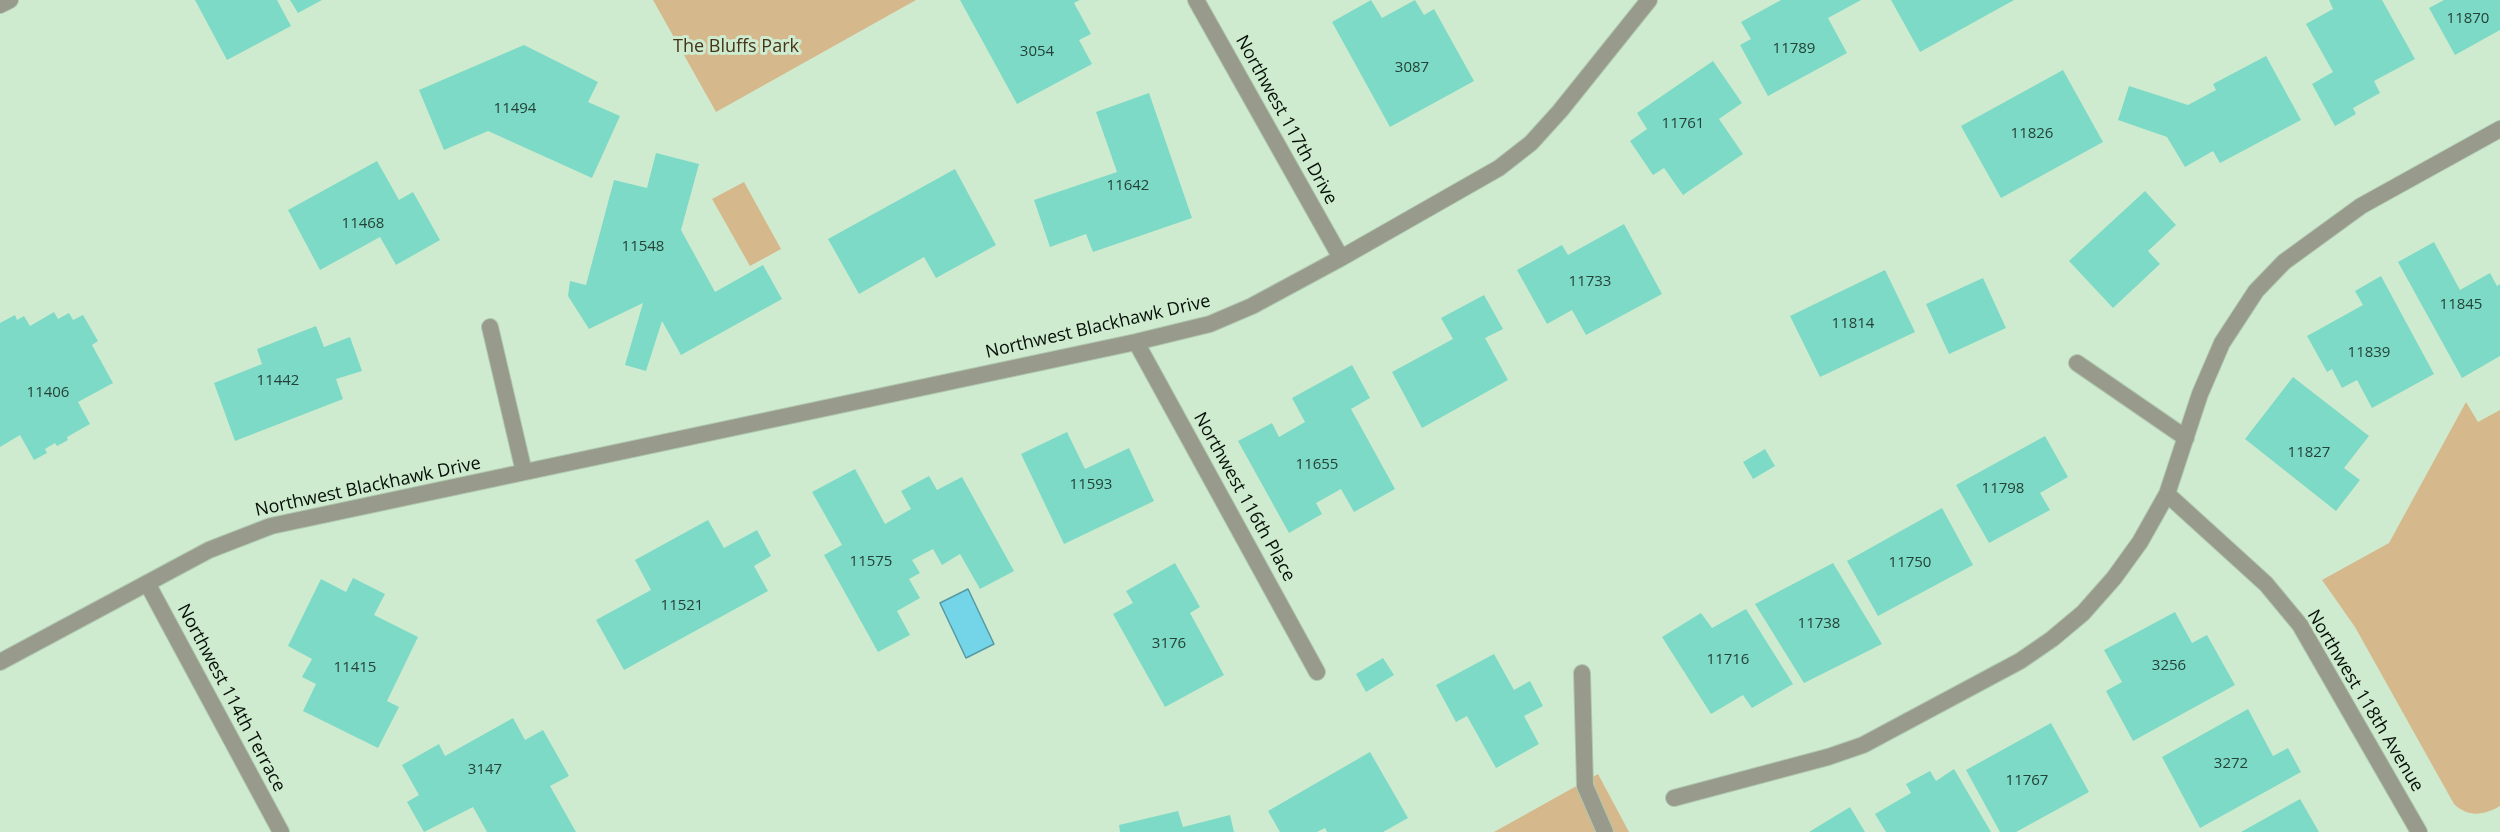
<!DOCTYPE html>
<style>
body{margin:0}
canvas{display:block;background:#cfebcf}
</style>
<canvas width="2500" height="832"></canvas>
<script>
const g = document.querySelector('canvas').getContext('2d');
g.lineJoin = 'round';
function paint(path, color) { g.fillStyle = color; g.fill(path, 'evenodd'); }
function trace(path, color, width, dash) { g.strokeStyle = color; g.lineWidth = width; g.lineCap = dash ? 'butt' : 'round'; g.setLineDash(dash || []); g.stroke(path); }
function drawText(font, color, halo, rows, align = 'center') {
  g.font = font + ' "Open Sans",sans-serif'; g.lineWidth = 6; g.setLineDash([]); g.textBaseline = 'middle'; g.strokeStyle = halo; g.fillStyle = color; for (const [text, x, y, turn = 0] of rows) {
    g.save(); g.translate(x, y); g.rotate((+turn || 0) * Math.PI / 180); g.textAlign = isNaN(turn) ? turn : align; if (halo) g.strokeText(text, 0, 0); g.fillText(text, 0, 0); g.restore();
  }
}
paint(new Path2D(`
 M653,0h263l-200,112z
 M744,182l37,67 -31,17 -38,-67z
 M2466,402l12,20 22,-12v396c-16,9 -31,12 -46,-2l-99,-177 -33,-47 67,-37z
 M1598,774l31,58h-135z`), '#d5b88c');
const water = new Path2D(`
 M968,589l26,55 -28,14 -26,-55z`);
paint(water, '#75d5e8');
trace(water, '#549aa4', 1.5);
paint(new Path2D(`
 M195,0h82l14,26 -64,34z
 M290,0h32l-24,13z
 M960,0h120l-6,3 17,31 -12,6 13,24 -75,40z
 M1371,0l11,18 33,-18 9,15 10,-6 40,72 -84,46 -58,-105z
 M1781,0h80l-33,18 19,35 -79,43 -28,-51 11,-6 -10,-17z
 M1891,0h123l-94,52z
 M2329,0h53l33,59 -41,22 6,12 -27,15 3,6 -21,12 -23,-42 21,-12 -27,-48 27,-15z
 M2444,0h56v30l-45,25 -26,-47z
 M524,45l74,37 -10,20 32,14 -28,62 -104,-47 -44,19 -25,-60z
 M2266,56l35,64 -81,43 -7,-12 -28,16 -18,-30 -49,-17 11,-34 59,19 28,-15 -3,-6z
 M1713,61l29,42 -23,16 24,35 -60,41 -19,-27 -11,7 -23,-34 17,-12 -10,-16z
 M2063,70l40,72 -102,56 -40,-72z
 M1149,93l43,125 -99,34 -7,-18 -36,13 -16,-47 83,-28 -21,-60z
 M656,153l43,11 -18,66 34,62 48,-27 19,34 -101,56 -19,-34 -16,50 -21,-6 18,-62 -54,26 -21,-33 2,-15 16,4 28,-105 33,8z
 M377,161l22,39 14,-8 27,48 -44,25 -16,-28 -60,33 -32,-60z
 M955,169l41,76 -60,33 -12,-21 -65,37 -31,-55z
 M2145,191l31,34 -28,26 12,13 -47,44 -44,-47z
 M1624,224l38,70 -76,41 -14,-25 -25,14 -30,-54 45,-25 6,10z
 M2434,242l26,48 30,-17 7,13 3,-2v72l-38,22 -64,-116z
 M1885,270l30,62 -95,45 -30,-61z
 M2381,276l53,98 -62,34 -15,-28 -15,8 -10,-19 -5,3 -20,-36 56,-31 -8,-14z
 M1983,278l23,50 -57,26 -23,-50z
 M1484,295l19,34 -18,9 23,42 -86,48 -30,-56 61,-33 -12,-21z
 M54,312l4,7 11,-6 4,7 10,-5 15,26 -6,4 21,38 -35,19 12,22 -23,13 1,3 -11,6 -2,-3 -10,6 2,4 -13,7 -14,-25 -20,12v-124l15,-8 2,5 7,-4 6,10z
 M316,326l8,21 26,-10 12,34 -26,8 7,20 -108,42 -21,-58 48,-19 -5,-15z
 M1352,365l18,33 -19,11 44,80 -41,23 -13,-23 -25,14 6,11 -33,19 -51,-92 34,-18 7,14 26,-15 -13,-24z
 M2293,377l76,59 -25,32 16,12 -24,31 -91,-72z
 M1067,432l18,37 44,-21 25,53 -90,43 -43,-90z
 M2045,436l23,41 -28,16 10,17 -61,33 -33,-58z
 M1765,449l10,17 -22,13 -10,-17z
 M855,469l30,55 26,-15 -10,-18 28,-15 8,14 25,-13 52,94 -34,18 -20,-35 -18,11 -9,-16 -21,11 8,13 -11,6 11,19 -23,13 13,24 -32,17 -54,-97 18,-10 -30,-53z
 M1942,508l31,57 -95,51 -31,-55z
 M708,520l16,28 33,-18 14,26 -17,10 14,25 -144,79 -28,-50 55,-30 -16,-30z
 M1175,563l25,44 -10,6 34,62 -59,32 -52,-93 20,-11 -7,-12z
 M1833,563l49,81 -78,39 -49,-79z
 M353,578l32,16 -11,21 44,22 -31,64 12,6 -21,41 -75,-37 13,-27 -14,-7 10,-18 -24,-13 33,-67 25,13z
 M1746,609l47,75 -41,24 -9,-13 -32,19 -49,-77 39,-24 11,15z
 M2175,612l17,31 15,-8 28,50 -102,56 -27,-50 16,-9 -18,-32z
 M1494,654l20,36 16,-9 13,25 -19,10 15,28 -43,24 -29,-52 -11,6 -20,-37z
 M1383,658l11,17 -28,17 -10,-18z
 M2248,709l25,47 15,-8 13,24 -101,56 -38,-71z
 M513,718l12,22 18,-10 26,46 -19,10 26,46h-89l-14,-25 -49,25 -17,-30 12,-7 -17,-30 37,-21 6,12z
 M2051,723l38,69 -73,40h-16l-34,-62z
 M1370,752l38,66 -25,14h-56l-2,-4 -8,4h-37l-12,-21z
 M1954,769l37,63h-105l-11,-18 36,-21 -5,-9 24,-13 6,10z
 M2300,799l19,33h-78z
 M1850,807l15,25h-56z
 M1178,811l5,16 47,-12 4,17h-114l-1,-7z`), '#7ddac6');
const service = new Path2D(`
 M1582,673l3,113 20,46`);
const minor = new Path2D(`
 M1196,0l145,258
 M0,5l10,-5
 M490,327l34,145
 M1136,342l181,330
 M2077,363l109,75
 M2167,494l99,90 34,41 119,207
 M147,583l134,249
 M0,662l209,-112 62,-24 865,-184 74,-18 42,-18 89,-48 158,-90 32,-25 29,-32 89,-111
 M1674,798l154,-41 35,-12 157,-84 32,-22 31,-26 31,-35 26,-36 27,-48 33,-100 22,-51 34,-52 28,-29 77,-56 139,-77`);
trace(service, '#afc8af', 18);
trace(minor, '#afc8af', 18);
trace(service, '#989a8b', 16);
trace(minor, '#989a8b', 16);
drawText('15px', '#244237', null, [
 ["11870",2468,19],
 ["11789",1794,49],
 ["3054",1037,52],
 ["3087",1412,68],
 ["11494",515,109],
 ["11761",1683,124],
 ["11826",2032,134],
 ["11642",1128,186],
 ["11468",363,224],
 ["11548",643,247],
 ["11733",1590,282],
 ["11845",2461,305],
 ["11814",1853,324],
 ["11839",2369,353],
 ["11442",278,381],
 ["11406",48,393],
 ["11827",2309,453],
 ["11655",1317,465],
 ["11593",1091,485],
 ["11798",2003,489],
 ["11575",871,562],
 ["11750",1910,563],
 ["11521",682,606],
 ["11738",1819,624],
 ["3176",1169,644],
 ["11716",1728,660],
 ["3256",2169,666],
 ["11415",355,668],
 ["3272",2231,764],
 ["3147",485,770],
 ["11767",2027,781]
]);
drawText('18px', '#463418', '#cfebcf', [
 ["The Bluffs Park",736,47]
]);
drawText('18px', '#060f07', '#cfebcf', [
 ["Northwest 117th Drive",1286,120,61],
 ["Northwest Blackhawk Drive",1098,327,-13],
 ["Northwest Blackhawk Drive",368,487,-12],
 ["Northwest 116th Place",1244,497,61],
 ["Northwest 114th Terrace",231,698,62],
 ["Northwest 118th Avenue",2365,701,59]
]);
</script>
